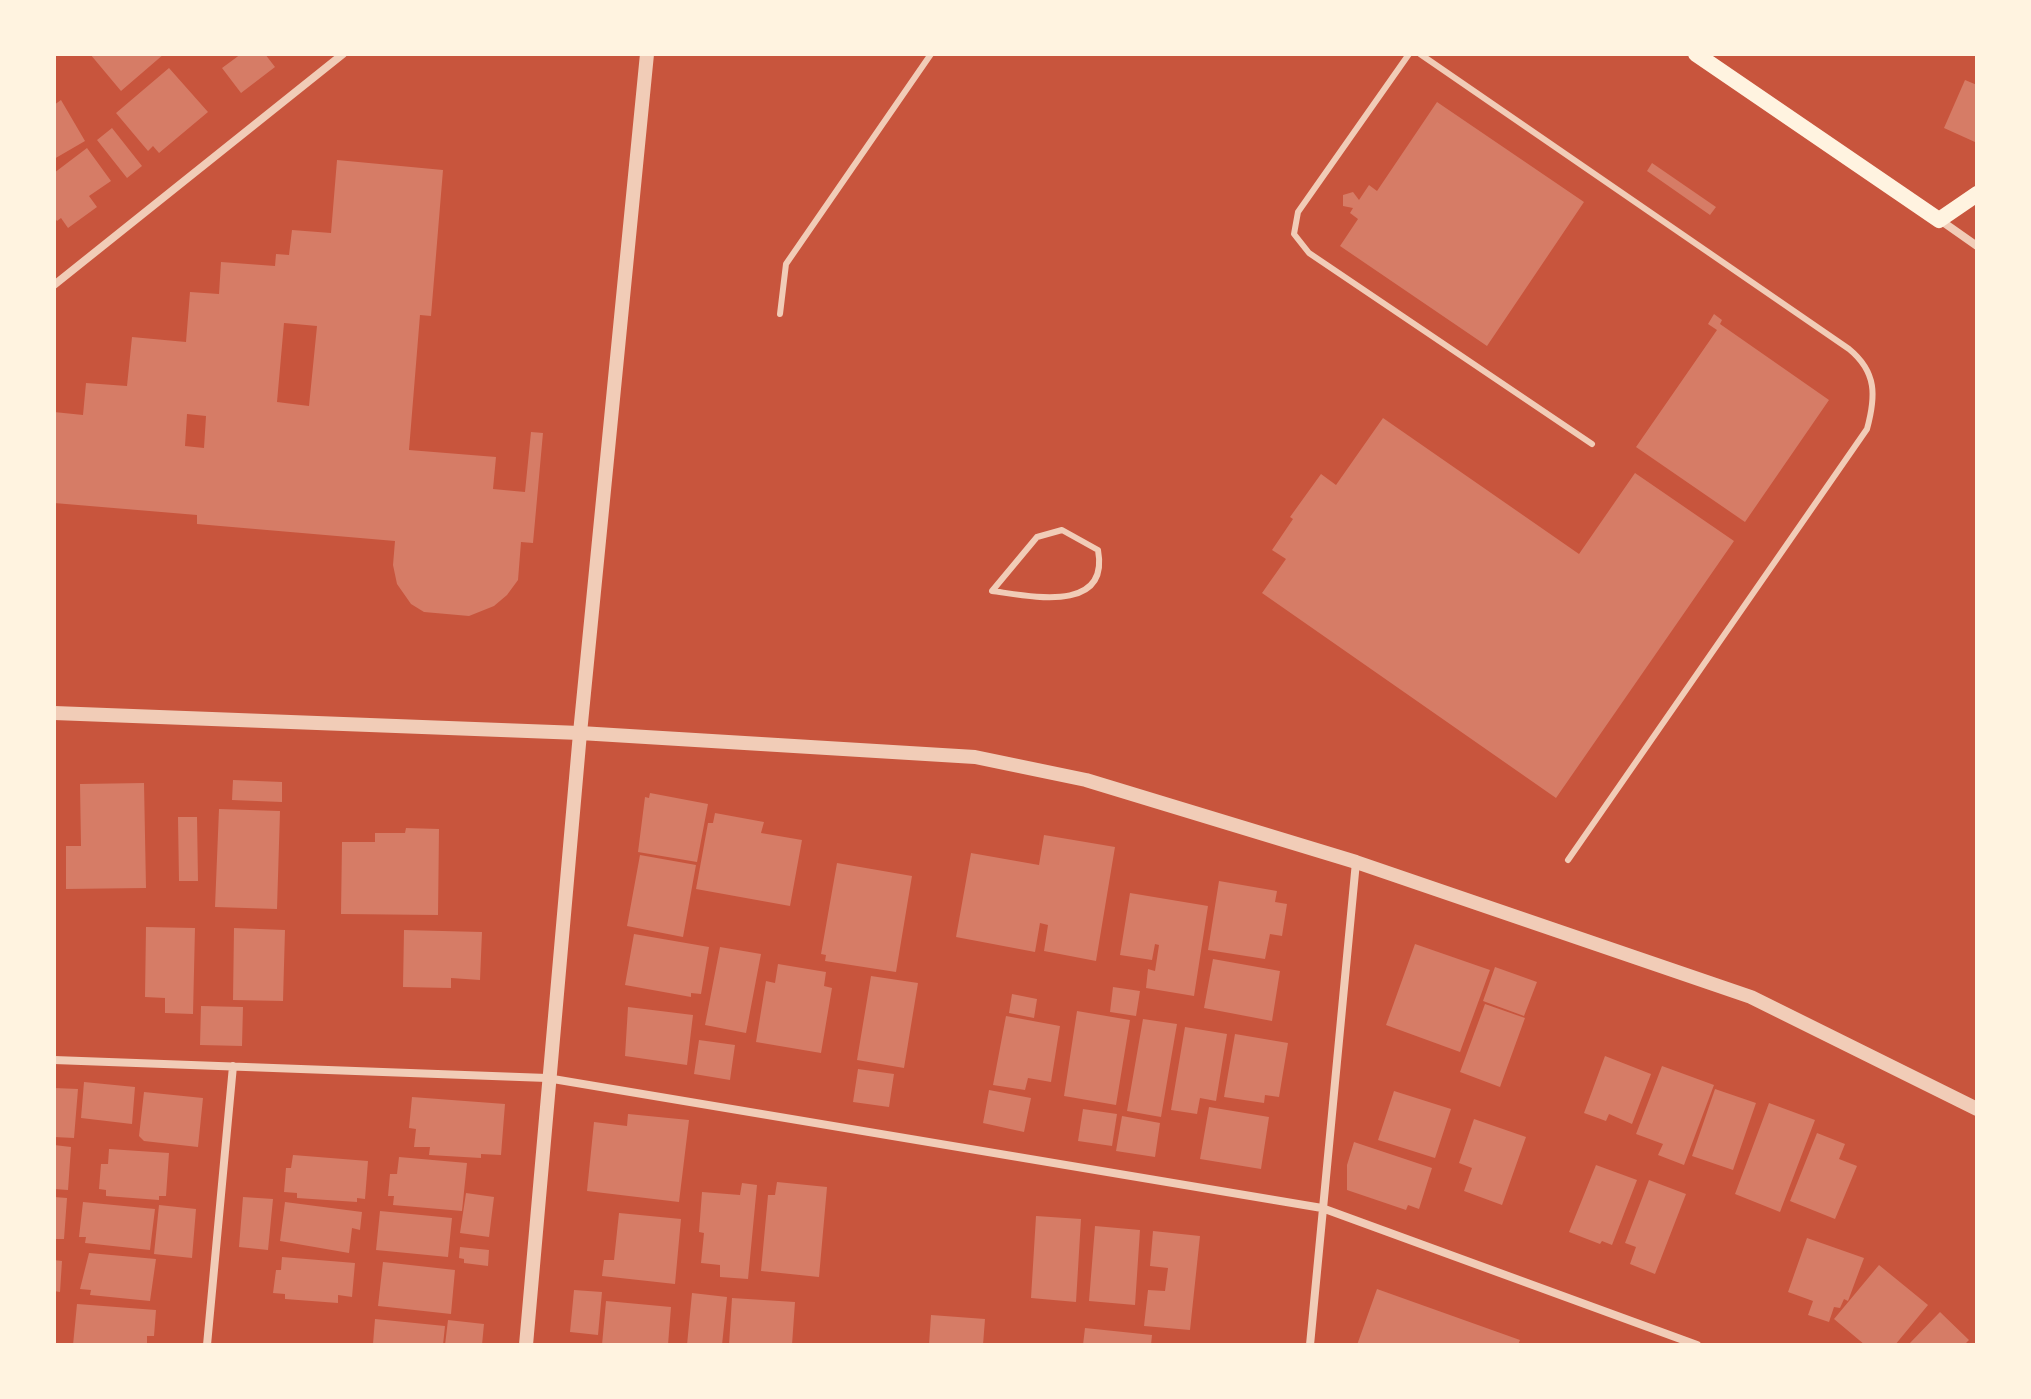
<!DOCTYPE html>
<style>
body{margin:0}
#map{position:relative;width:2031px;height:1399px;overflow:hidden;background:#c8553d;font-family:Cabin,sans-serif}
canvas{display:block}
.frame{position:absolute;inset:0;border:56px solid #fff3e0;pointer-events:none}
</style>
<div id="map">
<canvas width="2031" height="1399"></canvas>
<div class="frame"></div>
</div>
<script>
const g = document.querySelector('canvas').getContext('2d');
g.lineJoin = 'round';
function paint(path, color) { g.fillStyle = color; g.fill(path, 'evenodd'); }
function trace(path, color, width, dash) { g.strokeStyle = color; g.lineWidth = width; g.lineCap = dash ? 'butt' : 'round'; g.setLineDash(dash || []); g.stroke(path); }
paint(new Path2D(`
 M90,54h74l-43,37z
 M241,54h24l10,13 -34,26 -19,-25z
 M169,68l39,44 -49,41 -6,-7 -5,5 -32,-38z
 M1965,80l12,5 -2,57 -31,-14z
 M61,100l24,41 -31,18v-54z
 M1437,102l147,100 -97,144 -147,-100 18,-27 -8,-6 3,-5 -10,-2v-11l10,-3 6,8 10,-15 8,6z
 M112,128l30,38 -15,12 -30,-38z
 M87,148l24,33 -22,15 8,11 -29,21 -7,-10 -4,3 -3,-4v-44z
 M337,160l106,10 -12,146 -11,-1 -11,135 87,7 -3,32 32,3 6,-60 12,1 -10,110 -12,-1 -3,38 -11,15 -13,11 -25,10 -45,-4 -13,-8 -14,-20 -4,-19 2,-24 -198,-17v-9l-143,-12v-91l29,3 3,-32 41,3 5,-49 54,5 4,-50 29,2 2,-32 54,4 1,-12 13,1 3,-25 39,3zM284,323l33,3 -8,80 -32,-4zM187,414l19,2 -2,32 -19,-2z
 M1652,163l64,44 -6,8 -63,-44z
 M1714,314l8,6 -2,4 109,76 -84,122 -109,-75 81,-117 -9,-6z
 M1383,418l196,136 56,-81 99,68 -178,257 -294,-205 24,-34 -14,-9 21,-31 -3,-2 31,-43 15,11z
 M233,780l49,2v20l-50,-2z
 M144,783l2,105 -80,1v-43h15l-1,-62z
 M650,793l58,11 -11,58 -59,-10 7,-55 4,1z
 M219,809l61,2 -3,98 -62,-2z
 M715,813l49,9 -3,11 41,7 -12,66 -94,-17 12,-66h5z
 M178,817h19l1,64h-19z
 M406,828l33,1 -1,86 -97,-1 1,-72h33v-9h30z
 M1044,835l71,12 -19,114 -52,-10 4,-26 -8,-2 -5,29 -79,-15 15,-84 68,12z
 M640,855l56,10 -13,72 -56,-11z
 M837,863l75,13 -16,96 -71,-11 1,-6 -5,-1z
 M1219,881l58,10 -2,11 12,2 -5,32 -12,-2 -5,25 -57,-9z
 M1130,893l78,13 -14,90 -48,-8 2,-19 7,2 4,-26 -4,-1 -3,16 -32,-5z
 M146,927l49,1 -2,86 -28,-1v-15l-20,-1z
 M234,928l51,2 -2,71 -50,-1z
 M404,930l78,2 -2,48 -29,-2v10l-48,-1z
 M634,934l75,13 -8,47 -10,-1v4l-66,-12z
 M1415,944l75,26 -30,82 -74,-27z
 M720,947l41,7 -15,79 -41,-8z
 M1213,959l67,12 -8,50 -68,-13z
 M778,964l48,8 -2,14 8,2 -11,65 -65,-11 10,-61 9,2z
 M1495,967l42,15 -13,34 -41,-15z
 M871,976l47,7 -14,85 -47,-8z
 M1113,987l27,4 -4,25 -26,-4z
 M1012,994l25,5 -3,19 -25,-5z
 M1485,1004l40,14 -25,69 -40,-15z
 M201,1006l42,1 -1,39 -42,-1z
 M628,1007l65,8 -6,50 -62,-9z
 M1077,1011l53,9 -14,85 -52,-9z
 M1006,1016l54,10 -9,56 -23,-4 -3,12 -32,-5z
 M1143,1019l34,5 -16,93 -34,-6z
 M1185,1027l42,7 -11,67 -16,-3 -3,16 -26,-4z
 M1235,1034l53,9 -9,54 -14,-2 -1,8 -40,-6z
 M699,1040l36,5 -5,35 -36,-6z
 M1605,1056l46,18 -19,50 -23,-10 -3,7 -22,-8z
 M1662,1066l52,19 -30,80 -26,-10 5,-11 -27,-10z
 M858,1069l36,5 -5,33 -36,-5z
 M84,1082l51,5 -3,37 -51,-6z
 M54,1088l24,1 -4,49 -20,-1z
 M1715,1089l41,14 -23,67 -41,-14z
 M989,1090l42,8 -7,34 -41,-9z
 M1394,1091l57,18 -16,49 -57,-18z
 M144,1092l59,6 -5,49 -54,-6 -5,-5z
 M412,1097l93,7 -4,51 -20,-1v4l-52,-3 1,-8h-16l2,-18 -7,-1z
 M1769,1103l46,17 -35,92 -45,-18z
 M1209,1107l60,10 -8,52 -61,-10z
 M1083,1109l34,5 -5,32 -34,-5z
 M628,1114l61,6 -10,82 -92,-11 7,-69 33,4z
 M1122,1116l38,7 -5,34 -39,-6z
 M1474,1119l52,18 -24,68 -38,-14 8,-23 -13,-5z
 M1817,1133l28,11 -6,15 18,7 -22,53 -45,-18z
 M1354,1142l78,26 -13,41 -11,-4 -2,5 -59,-20v-25z
 M54,1145l17,2 -3,43 -14,-1z
 M109,1149l60,4 -3,43h-7v4l-53,-4v-6l-7,-1 2,-25h7z
 M293,1155l75,6 -3,38 -8,-1v4l-60,-4v-5l-13,-1 2,-24h5z
 M399,1157l68,6 -5,48 -69,-6 1,-9h-6l2,-22h7z
 M1596,1165l41,15 -25,65 -10,-4 -2,3 -31,-12z
 M1649,1180l37,14 -31,80 -25,-10 6,-17 -11,-4z
 M777,1182l50,5 -8,90 -58,-6 7,-76h7z
 M742,1183l15,2 -9,94 -28,-2v-12l-19,-2 3,-30 -5,-1 3,-40 38,3z
 M466,1193l28,4 -5,40 -29,-4z
 M54,1197l13,1 -3,41h-10z
 M243,1197l30,2 -5,51 -29,-3z
 M83,1202l72,7 -5,41 -65,-7 1,-6h-7z
 M285,1202l77,10 -2,18 -8,-2 -3,25 -69,-12z
 M159,1205l37,4 -4,49 -38,-4z
 M380,1211l72,7 -4,39 -72,-7z
 M619,1213l62,6 -6,65 -73,-8 2,-16h10z
 M1036,1216l45,3 -5,83 -45,-4z
 M1095,1226l45,4 -5,75 -46,-4z
 M1153,1231l47,5 -10,94 -46,-4 4,-36 17,1 3,-23 -18,-2z
 M1807,1238l57,20 -16,43 -4,-2 -4,9 -6,-1 -5,15 -21,-7 5,-14 -25,-9z
 M460,1247l29,3 -1,16 -24,-3v-4l-5,-1z
 M89,1253l67,6 -6,42 -60,-6 1,-5 -11,-1z
 M282,1257l73,6 -3,34 -14,-2v8l-53,-4v-5l-12,-1 3,-23h5z
 M54,1260l8,1 -2,31 -6,-1z
 M383,1262l72,8 -4,44 -73,-8z
 M1879,1265l49,40 -33,40h-30l-31,-26z
 M1377,1289l143,51 -2,5h-161z
 M574,1290l28,2 -4,43 -28,-3z
 M692,1293l35,4 -5,48h-35z
 M732,1298l63,4 -3,43h-63z
 M606,1301l65,6 -3,38h-66z
 M77,1304l79,6 -2,26h-7v9h-74z
 M1940,1312l29,28 -5,5h-56z
 M931,1315l54,4 -2,26h-54z
 M375,1319l70,7 -2,19 -70,-1z
 M448,1320l36,4 -2,21h-37z
 M1085,1328l67,7 -1,10h-68z`), '#d67c66');
trace(new Path2D(`
 M1409,54l-111,158 -4,22 15,19 283,191
 M1420,54l429,295c28,23 27,47 18,80l-299,431
 M780,314l6,-50 145,-210
 M1062,530l36,20c12,64 -68,46 -106,41l45,-54z`), '#f1ccb7', 6);
trace(new Path2D(`
 M1940,220l37,26
 M54,285l289,-231
 M54,1060l493,18 775,130 375,137
 M207,1345l26,-279
 M1310,1345l46,-483`), '#f1ccb7', 8);
trace(new Path2D(`
 M54,713l526,20 67,-679
 M526,1345l54,-612 395,24 111,23 270,82 395,135 226,112`), '#f1ccb7', 14);
trace(new Path2D(`
 M1696,54l243,166 38,-26`), '#fff3e0', 16);
</script>
